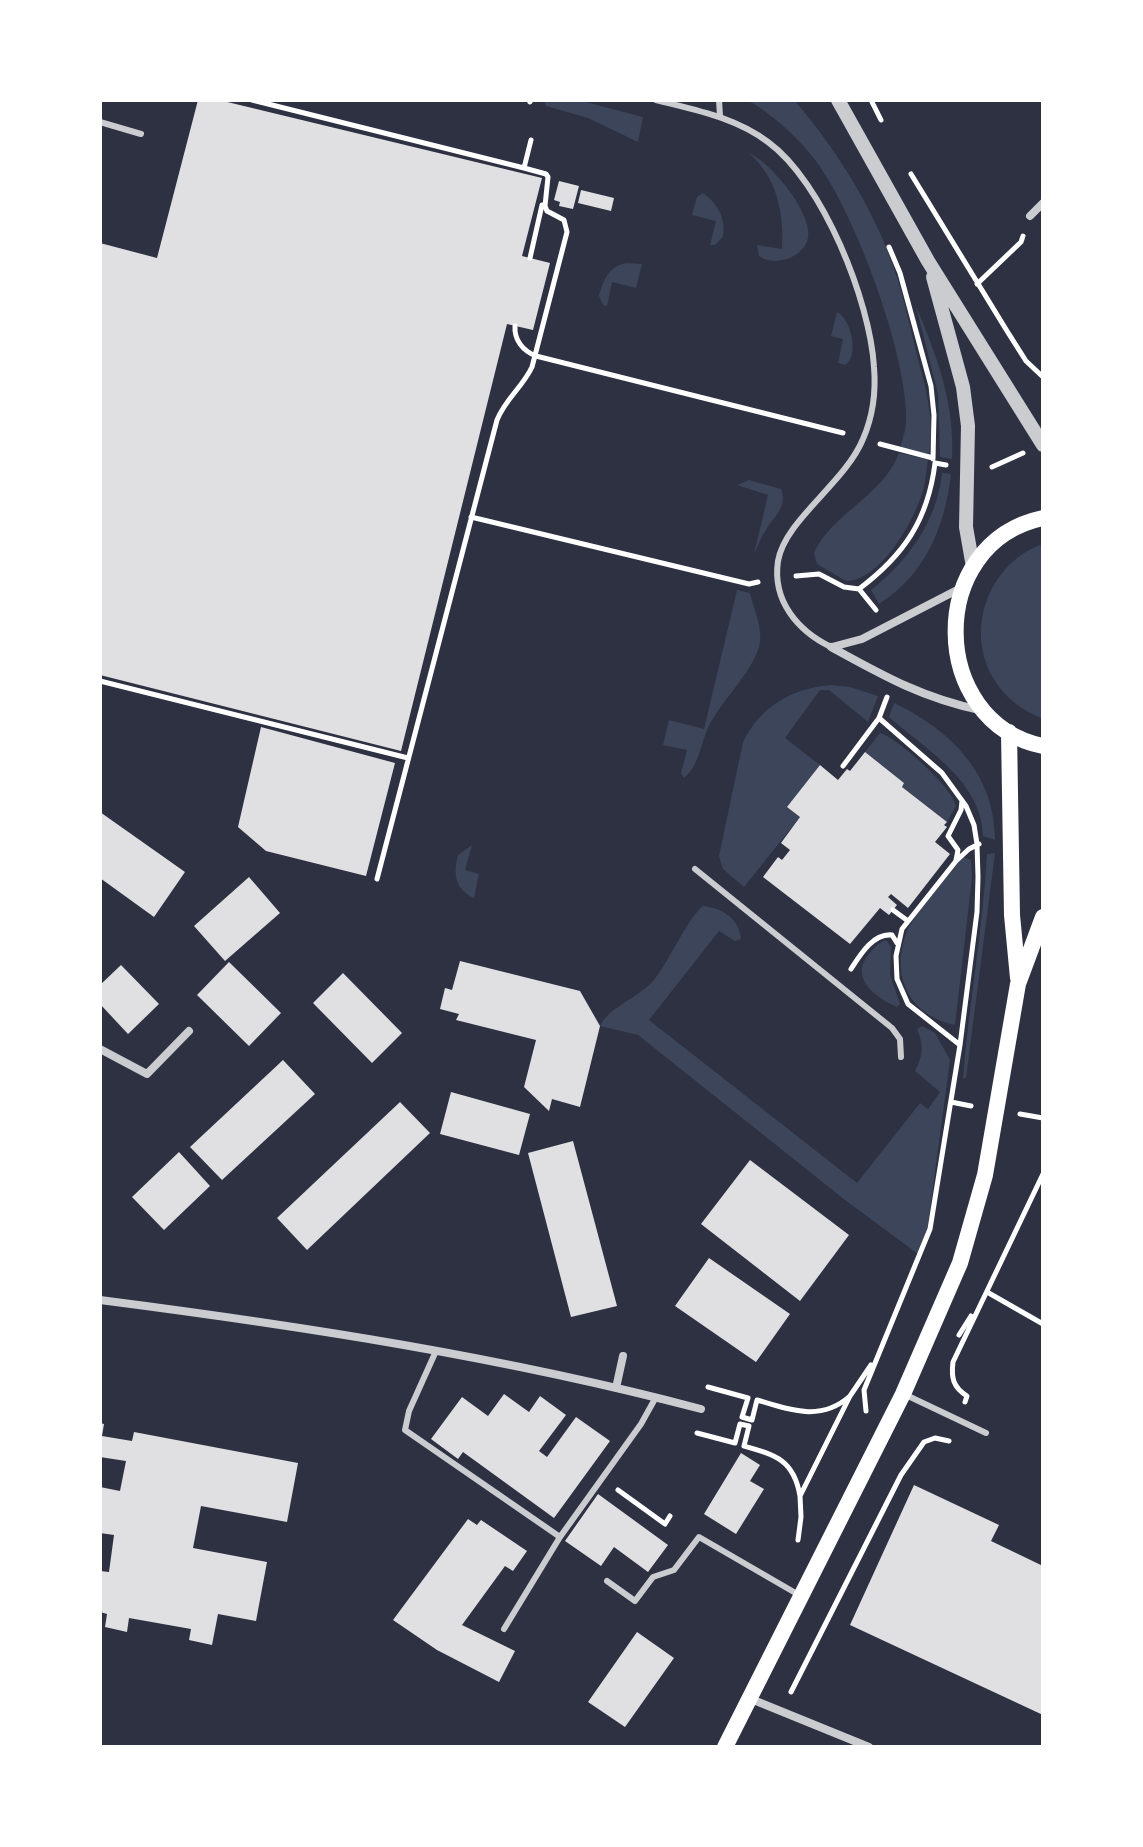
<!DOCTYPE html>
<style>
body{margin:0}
#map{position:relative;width:1143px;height:1847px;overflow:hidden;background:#2d3142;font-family:"IBM Plex Sans",sans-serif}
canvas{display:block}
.frame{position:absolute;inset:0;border:102px solid #fff;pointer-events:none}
</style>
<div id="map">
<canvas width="1143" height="1847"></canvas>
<div class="frame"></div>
</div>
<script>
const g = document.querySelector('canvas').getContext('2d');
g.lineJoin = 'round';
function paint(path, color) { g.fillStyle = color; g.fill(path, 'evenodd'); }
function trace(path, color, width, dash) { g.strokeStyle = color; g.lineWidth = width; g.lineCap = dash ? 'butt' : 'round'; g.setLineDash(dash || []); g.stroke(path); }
paint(new Path2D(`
 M544,100h34l65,17 -5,25 -50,-24 -42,-12z
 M747,100h47c45,52 83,114 104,180 7,23 12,47 18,71 9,35 19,66 13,103l-29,-6c2,-7 5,-16 6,-24 4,-64 -53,-218 -94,-268 -17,-21 -41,-43 -65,-56z
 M749,153c22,10 56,52 59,77 4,25 -32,39 -49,26l-2,-11 25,4c2,-37 -5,-71 -33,-96z
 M703,193c15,11 23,25 20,44l-8,8h-5l6,-24 -24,-6 5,-18z
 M626,263l16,1 -6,24 -24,-6 -5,24 -4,-1 -4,-9c4,-15 10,-30 27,-33z
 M916,306c21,50 39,97 36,153l-12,-2 -2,-63z
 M837,312c14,6 23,45 8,53l-7,-2 5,-24 -12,-3z
 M899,453l29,6c-2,15 -3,29 -9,43 -10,27 -41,79 -73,79l-29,-17 -3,-11c17,-39 70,-58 85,-100z
 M942,473l9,1c-6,53 -26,101 -72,130l-8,-14c37,-29 66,-69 71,-117z
 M749,480l32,9c7,18 -7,27 -15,41 -5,7 -8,16 -12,24l14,-59 -31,-10z
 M1043,544v175c-21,-9 -40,-22 -51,-43 -27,-49 -2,-114 51,-132z
 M737,590l13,3c3,15 12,32 10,49 -4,26 -36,56 -49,80 -10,17 -11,44 -27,56l-3,-5 6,-23 -24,-5 6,-25 35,9z
 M830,685l20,2 28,9 -10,26 -39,-32h-9l-35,48 35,27 -32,42 12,10 -56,70 -21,-18 -4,-13 24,-114c18,-36 48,-53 87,-57z
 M894,703c57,27 101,71 101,137l-12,-4c-1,-55 -58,-87 -94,-119z
 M880,733c18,5 73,55 76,73l-9,16 -45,-35 2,-4 -39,-31z
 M472,845l-7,25 14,4 -5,24c-19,-8 -21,-25 -16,-43z
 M995,853l-29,225h-3c6,-75 20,-149 24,-224z
 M963,857l8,3 1,18 -17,147c-47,-10 -65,-50 -48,-94 7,-16 43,-62 56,-74z
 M703,906c19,2 36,12 38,33l-6,2 -16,-10 -70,89 208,163 63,-80 8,6 12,-17 -25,-21c8,-16 9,-25 2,-42l5,-3 13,7 15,27 -23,172 -9,22 -73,-54 -207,-165 -38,-9c10,-20 37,-27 53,-45 16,-19 34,-62 50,-75z
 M886,940l5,7 -1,28 10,29 -3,3c-19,-8 -46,-27 -31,-49 6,-8 10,-14 20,-18z`), '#3c4559');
paint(new Path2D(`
 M198,100h21l323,78 -20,78 28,7 -17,67 -26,-6 -106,427 -301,-76v-432l57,15z
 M559,181l20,5 -6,23 -14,-3 1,-4 -6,-2z
 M581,190l33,8 -3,13 -33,-8z
 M261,727l134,36 -29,113 -100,-25 -28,-24z
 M865,752l39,31 -2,4 45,35 -3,3 3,2 -12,15 15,12 -42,54 -17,-14 -3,3 9,8 -8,10 -9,-7 -30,36 -87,-67 15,-20 4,3 8,-10 -9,-7 19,-26 -13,-10 33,-42 18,15 9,-11 3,2z
 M100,812l85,60 -31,45 -54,-39z
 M249,877l31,36 -55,48 -31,-35z
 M460,961l120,30 20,35 -20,81 -28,-8 -3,12 -25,-24 12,-47 -80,-20 3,-6 -19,-5 5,-21 7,2z
 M229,962l52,51 -32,33 -52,-51z
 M121,965l38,39 -31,30 -28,-30v-19z
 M343,973l59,60 -30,30 -59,-60z
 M283,1060l32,34 -93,86 -32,-33z
 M451,1092l79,22 -11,41 -79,-21z
 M400,1102l30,31 -123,117 -30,-32z
 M573,1141l44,165 -46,11 -43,-164z
 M179,1152l31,34 -46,44 -32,-33z
 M750,1160l99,75 -49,66 -99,-77z
 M709,1258l81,56 -34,48 -81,-56z
 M504,1394l25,18 11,-16 26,19 -27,36 8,6 29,-40 34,24 -56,77 -91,-66 -5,7 -27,-20 31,-42 26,19z
 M100,1423l4,1 -2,12 30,5 2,-9 164,31 -11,59 -86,-16 -8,42 74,14 -11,59 -38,-7 -6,31 -23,-5 2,-11 -62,-11 -2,14 -22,-5 2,-13 -7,-2v-41l9,1 5,-37 -14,-2v-46l20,4 6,-30 -26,-4z
 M741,1453l19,12 -10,16 14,8 -28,45 -32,-20z
 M914,1485l85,40 -8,16 52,25v149l-193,-90z
 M598,1494l70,51 -20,27 -34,-25 -13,19 -36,-25z
 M468,1519l9,6 4,-5 46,31 -14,20 -8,-5 -43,59 53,26 -16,31 -62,-32 -44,-30z
 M637,1632l37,26 -49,69 -37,-25z`), '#e0e0e3');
trace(new Path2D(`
 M252,100l272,68 7,-28
 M871,100l10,20
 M530,102l1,-2
 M911,174l96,157 19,30 17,16
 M889,247l11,26 31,113 3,29 -1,44
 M530,258l12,-53
 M977,284l44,-42 2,-6
 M515,326c-1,14 8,25 21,30l307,77
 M880,444l53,14
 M992,467l31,-14
 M471,517l278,67 9,-2
 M796,576l23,-2 25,13 15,2
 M876,610l-17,-21c45,-34 69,-69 76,-126l11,2
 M100,681l308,77
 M843,766l36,-48
 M956,860l2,-10 -10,-14 13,-26 1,-9
 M377,879l120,-459c9,-22 25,-32 35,-53l35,-135 -3,-12 -17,-9 -2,-5 3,-29 -2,-3 -22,-6
 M893,910l15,11
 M851,969c9,-14 22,-36 41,-34l5,8
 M960,1045l-52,-41 -11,-25 -1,-23 6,-27 54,-68 13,-12 10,-5
 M951,1102l20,4
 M1020,1114l23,4
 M987,1292l56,32
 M959,1335l12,-19
 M708,1387l40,11 -6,19 10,3 5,-20c33,10 64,22 93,-4
 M965,1402l2,-6c-14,-9 -16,-18 -14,-34l90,-188
 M866,1411l-2,-21 66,-161 30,-184 17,-133 1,-35 -1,-33 -3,-19 -8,-19 -24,-33 -63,-55 8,-21
 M697,1433l38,10 5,-19 9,2 -5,20c32,9 50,14 56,50
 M618,1490l47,34 5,-8
 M798,1540l3,-23 -1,-21 50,-100 21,-31
 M791,1692l110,-217 23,-33 11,-4 14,3`), '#fff', 5);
trace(new Path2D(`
 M656,100c39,10 79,17 112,42 55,40 102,159 106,225 2,24 -1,49 -11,72 -18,44 -78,81 -85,122 -6,40 20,70 53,86
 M719,100l1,16
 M100,122l41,12
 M695,869l197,159 8,11 1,18
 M436,1351l-27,60 -4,19 155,107
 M906,1395l80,38
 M607,1581l28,20 18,-24 21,-7 25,-33 100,58
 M504,1629l56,-92 81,-113 15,-27`), '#caccd0', 6);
trace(new Path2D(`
 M1030,216l13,-13
 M831,647c51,28 91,51 149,63
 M832,647l30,-8 99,-51
 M100,1049l47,25 42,-43
 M100,1300c202,26 404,57 601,109
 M616,1388l7,-32
 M751,1699l118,48`), '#caccd0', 8);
trace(new Path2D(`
 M838,100l90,161 115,184
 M933,277l30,110 5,39 -2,101 7,40`), '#caccd0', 14);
trace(new Path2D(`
 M1043,518c-118,25 -115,204 0,228
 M1009,732l3,183 6,63
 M725,1747l178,-353 57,-131 25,-88 33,-191 25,-67`), '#fff', 16);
</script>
